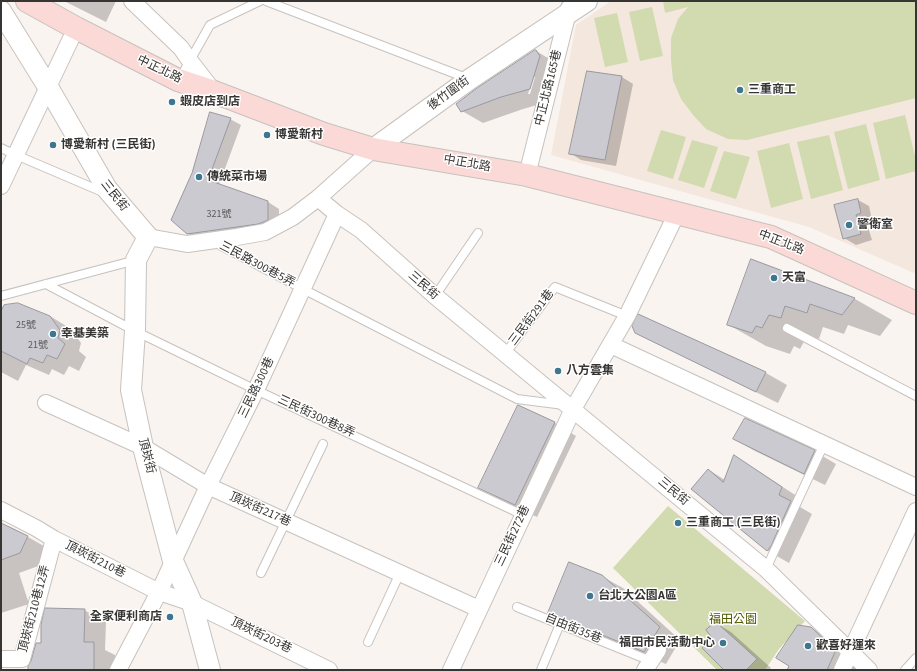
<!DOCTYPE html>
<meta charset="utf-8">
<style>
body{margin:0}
#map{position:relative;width:917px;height:671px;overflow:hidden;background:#faf4f0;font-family:"Source Sans 3",sans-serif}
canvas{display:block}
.frame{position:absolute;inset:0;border:2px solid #373533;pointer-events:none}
</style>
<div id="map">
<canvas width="917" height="671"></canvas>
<div class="frame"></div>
</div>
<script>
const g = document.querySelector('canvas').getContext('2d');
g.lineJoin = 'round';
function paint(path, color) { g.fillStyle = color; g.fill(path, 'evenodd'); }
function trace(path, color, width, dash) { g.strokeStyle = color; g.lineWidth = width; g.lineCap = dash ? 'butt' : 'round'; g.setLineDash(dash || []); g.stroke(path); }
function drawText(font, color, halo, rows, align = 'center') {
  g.font = font + ' "Source Sans 3","Noto Sans TC",sans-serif'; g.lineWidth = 3; g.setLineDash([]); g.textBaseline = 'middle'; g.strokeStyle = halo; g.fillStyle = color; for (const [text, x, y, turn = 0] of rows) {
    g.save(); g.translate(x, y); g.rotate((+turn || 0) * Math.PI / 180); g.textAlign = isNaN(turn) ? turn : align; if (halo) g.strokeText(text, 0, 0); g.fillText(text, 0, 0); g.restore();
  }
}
paint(new Path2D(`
 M611,1h305v273l-107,-47 -258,-72 25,-130z`), '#f3e7de');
paint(new Path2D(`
 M663,1h253v97l-169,42 -19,-1 -22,-10 -12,-13 -13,-17 -8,-19 -2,-20v-22l7,-19 10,-12 -23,6z
 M652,7l11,49 -23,5 -11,-49z
 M617,13l11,49 -23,5 -11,-49z
 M905,115l11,45v11l-30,8 -13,-56z
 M866,124l14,56 -32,9 -14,-57z
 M661,130l25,7 -13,42 -26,-8z
 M829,135l14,55 -32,9 -14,-57z
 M692,140l26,7 -14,41 -26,-8z
 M789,143l14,56 -32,9 -14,-57z
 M724,151l26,6 -14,42 -26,-8z
 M668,506l137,115 -26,28 -14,21h-48l-104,-102z`), '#d2daaf');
paint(new Path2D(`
 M64,1h52l-10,21z
 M536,51l22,13 -7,37 -28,8 -40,14 -21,-12zM533,77h2l-5,17h-2z
 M588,72l34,5 11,7 -17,82 -35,-6 -11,-7z
 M230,119l11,6 -22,60 49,17 11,7v17l-80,14 -11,-6z
 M858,200l11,6 3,14 -6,1 6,19 -16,5 -12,-7z
 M752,260l103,39 37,21 -12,16 -32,-11 -4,9 -21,-7 -4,12 -12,-3 -7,13 -6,-3 -4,8 -24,-8 -37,-21z
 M1,313l49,3 21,13 10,14 -2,8 7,6 -7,14 -10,-5 -5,9 -12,-6 -3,6 -23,-10 -8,16 -17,-9z
 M636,332l130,41 21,12 -9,18 -120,-59z
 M519,406l36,17 21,13 -39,81 -37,-17 -21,-13z
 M745,419l69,32 22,13 -11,21 -70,-34 -21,-12z
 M734,457l21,12 48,31 -3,7 12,7 -23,49 -21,-12 -76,-62 17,-19 16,10z
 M1,524l27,13 21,12 -8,16 -22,8 10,31 -28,9z
 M601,576l22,12 57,52 -14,24 -96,-39 -21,-12z
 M84,610l22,12 -1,28 10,5v15h-86l13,-26z
 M716,623l15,9 40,36 -2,2h-44l-12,-32z
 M810,627l29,17 24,26h-75z`), '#0003');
const building = new Path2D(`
 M535,50h1l4,6 -10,33 -29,8 -40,15 -5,-8 21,-16z
 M587,71l35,5 -17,84 -36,-6z
 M210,112l21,6 -23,62 60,21v19l-10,4 -71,10 -16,-14 21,-47z
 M858,199l3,14 -5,2 5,19 -18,5 -9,-34z
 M751,259l104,39 -13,17 -32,-11 -3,9 -22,-7 -4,12 -12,-3 -7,13 -6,-2 -4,7 -25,-8z
 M18,303l32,13 10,14 -2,8 7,6 -8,15 -10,-4 -4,8 -13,-5 -3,6 -26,-13v-40l3,-6z
 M638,314l128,58 -10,20 -121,-59 -3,-7z
 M518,405l37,17 -40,83 -37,-17z
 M745,418l70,32 -11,24 -71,-35z
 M734,455l48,32 -3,8 12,6 -20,45 -4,5 -76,-62 17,-20 15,13z
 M1,523l27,13 -8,17 -19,7z
 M569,562l33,13 58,52 -16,25 -96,-39z
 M45,608l40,1 -1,33h10v28h-66v-4l3,-5 5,-18h5v-18z
 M716,622l41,37 -11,11h-22l-22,-22 10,-10 -6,-8z
 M798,625l13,2 23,22 1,3 -8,18h-40l2,-4 -13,-8z`);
paint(building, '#cacad0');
trace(building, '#98989e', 1);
const service = new Path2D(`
 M266,1l203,78
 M179,80l31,-55 50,-24
 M1,148l15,7 89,38
 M214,242l89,47 214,110 47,6
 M46,284l89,47 121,59 267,125
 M1,296l135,-36
 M435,296l43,-63
 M787,328l129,68
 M505,354l50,-67 72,29
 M766,569l58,-125
 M261,573l62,-129
 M517,607l134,54
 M368,642l32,-69
 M541,670l19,-46
 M905,670l11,-12`);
const minor = new Path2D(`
 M132,1l49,47 9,13 24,31
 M527,175l42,-167
 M1,186l75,-158
 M318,198l19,16 24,16 74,66 331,273 103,101
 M148,237l39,7 50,-7 28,-5 28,-15 25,-19 55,-49
 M611,345l305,142
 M46,403l97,44 65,39 271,123
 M1,510l35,18 18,11 105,53 33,11 137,67
 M1,659h21l32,-120
 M118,670l41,-78 49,-106 48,-96 81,-176
 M451,670l122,-261 54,-93 50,-103
 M645,670l13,-20
 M842,670l74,-159`);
const tertiary = new Path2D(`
 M1,11l47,76 59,102 41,48 -12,23 -1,71 -4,59 12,57 30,114 19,42 18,67
 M373,149l97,-70 117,-78`);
const secondary = new Path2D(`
 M27,1l49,27 102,52 36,12 110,42 49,15 154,26 244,62 145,66`);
trace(service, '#c7c2be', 10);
trace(minor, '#c7c2be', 18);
trace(tertiary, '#c7c2be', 22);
trace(secondary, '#c7c2be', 24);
trace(service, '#fff', 8);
trace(minor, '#fff', 16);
trace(tertiary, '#fff', 20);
trace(secondary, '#fad9d6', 22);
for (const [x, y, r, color] of [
 [740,90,4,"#3e7690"],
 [172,102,4,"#3e7690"],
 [267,135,4,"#3e7690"],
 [53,145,4,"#3e7690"],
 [199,177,4,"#3e7690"],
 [849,225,4,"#3e7690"],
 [774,278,4,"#3e7690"],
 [53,334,4,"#3e7690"],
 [558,371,4,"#3e7690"],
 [678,523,4,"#3e7690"],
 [590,596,4,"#3e7690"],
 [170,617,4,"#3e7690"],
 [723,643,4,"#3e7690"],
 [808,646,4,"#3e7690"]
]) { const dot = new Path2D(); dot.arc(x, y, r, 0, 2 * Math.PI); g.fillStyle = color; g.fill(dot); trace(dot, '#fff', 1.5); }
drawText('10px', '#5c5a5a', null, [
 ["321號",219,215],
 ["25號",26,326],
 ["21號",38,346]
]);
drawText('12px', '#373533', '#fff', [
 ["中正北路",159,70,26],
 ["中正北路165巷",549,88,-76],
 ["後竹圍街",449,94,-36],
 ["中正北路",467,164,10],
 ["三民街",114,196,52],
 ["中正北路",781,243,21],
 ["三民路300巷5弄",257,265,28],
 ["三民街",423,286,41],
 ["三民街291巷",532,318,-53],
 ["三民路300巷",257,388,-64],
 ["三民街300巷8弄",316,417,25],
 ["頂崁街",146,456,76],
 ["三民街",673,492,40],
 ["頂崁街217巷",260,510,24],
 ["三民街272巷",513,536,-65],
 ["頂崁街210巷",95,560,27],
 ["頂崁街210巷12弄",35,609,-75],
 ["自由街35巷",573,629,22],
 ["頂崁街203巷",261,636,26]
]);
drawText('bold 12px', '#373533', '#fff', [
 ["三重商工",748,90],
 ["蝦皮店到店",180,102],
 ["博愛新村",275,135],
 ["博愛新村 (三民街)",61,145],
 ["傳統菜市場",207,177],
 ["警衛室",857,225],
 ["天富",782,278],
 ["幸基美築",61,334],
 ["八方雲集",566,371],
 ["三重商工 (三民街)",686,523],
 ["台北大公園A區",598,596],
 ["全家便利商店",162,617,"right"],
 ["福田市民活動中心",715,643,"right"],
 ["歡喜好運來",816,646]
], 'left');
drawText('12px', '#505801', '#fff', [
 ["福田公園",733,620]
]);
</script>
